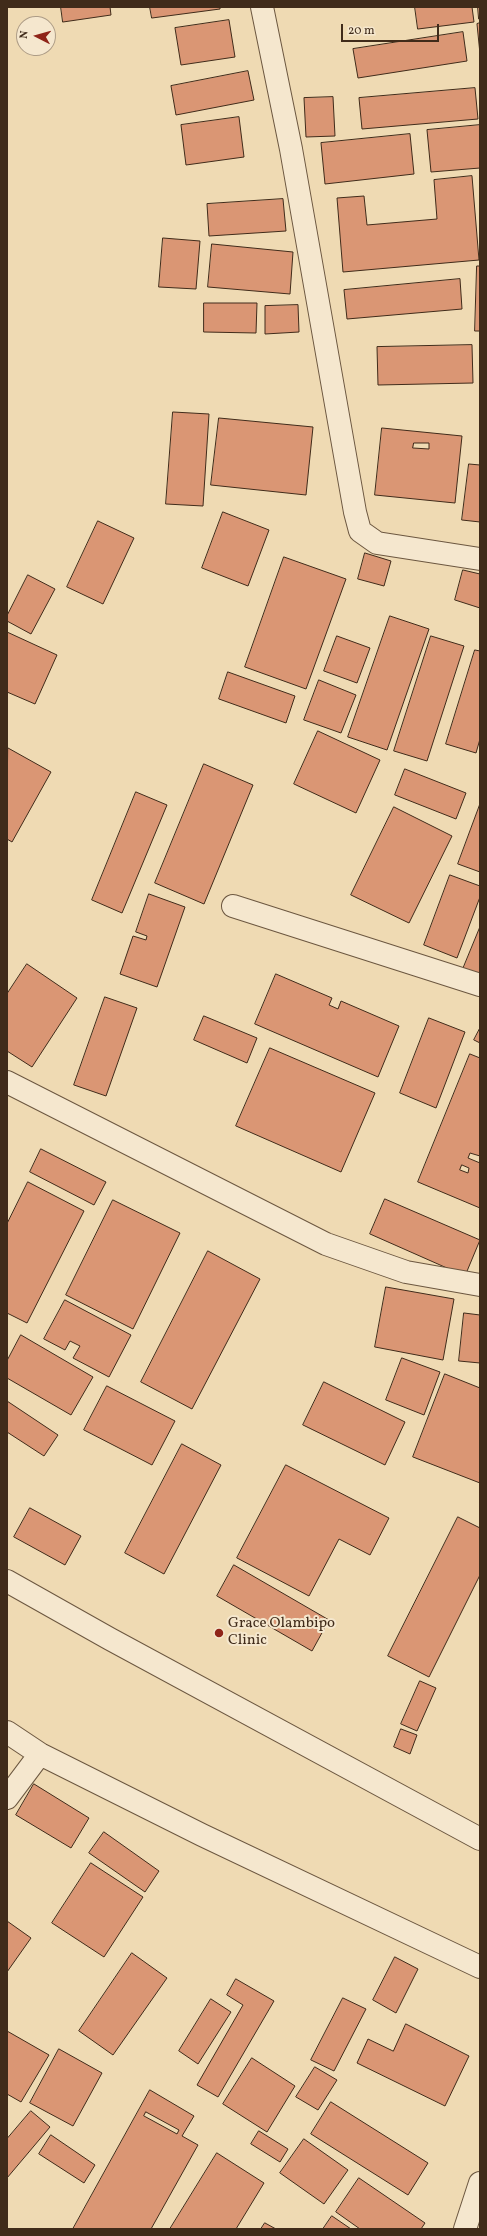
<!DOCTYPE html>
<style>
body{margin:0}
#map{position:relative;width:487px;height:2236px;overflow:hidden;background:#efdab3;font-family:Vollkorn,serif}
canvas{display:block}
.frame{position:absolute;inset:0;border:8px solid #402b1a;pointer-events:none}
.north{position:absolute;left:16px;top:16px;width:40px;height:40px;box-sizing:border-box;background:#f5e7ce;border:1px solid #ad9c86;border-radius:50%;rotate:276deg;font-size:11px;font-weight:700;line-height:16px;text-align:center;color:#402b1a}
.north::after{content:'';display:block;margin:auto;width:14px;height:18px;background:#8f2418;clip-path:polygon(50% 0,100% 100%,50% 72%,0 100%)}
.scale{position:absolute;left:341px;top:24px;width:98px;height:18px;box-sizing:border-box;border:2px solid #402b1a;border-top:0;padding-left:5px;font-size:12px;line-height:14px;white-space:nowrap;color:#402b1a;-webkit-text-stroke:3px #f5e7ce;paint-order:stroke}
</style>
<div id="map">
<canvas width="487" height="2236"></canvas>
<div class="frame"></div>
<div class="north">N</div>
<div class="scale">20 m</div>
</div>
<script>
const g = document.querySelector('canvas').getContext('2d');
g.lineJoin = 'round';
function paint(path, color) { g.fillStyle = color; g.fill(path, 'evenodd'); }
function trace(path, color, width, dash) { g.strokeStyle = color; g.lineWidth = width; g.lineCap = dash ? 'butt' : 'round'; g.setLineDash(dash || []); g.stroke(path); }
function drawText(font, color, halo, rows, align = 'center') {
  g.font = font + ' Vollkorn,serif'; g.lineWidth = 4; g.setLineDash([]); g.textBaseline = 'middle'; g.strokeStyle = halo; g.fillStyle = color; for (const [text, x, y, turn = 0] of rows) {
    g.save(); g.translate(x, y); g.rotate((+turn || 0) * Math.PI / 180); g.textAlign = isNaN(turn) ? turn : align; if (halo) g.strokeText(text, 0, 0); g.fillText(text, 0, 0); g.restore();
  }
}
const building = new Path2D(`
 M61,7h49l1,8 -48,7z
 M150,7h70v2l-68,9z
 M415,7h57l2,15 -56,7z
 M478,7h2v12h-1z
 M229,20l6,37 -54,8 -6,-37z
 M480,23v31l-3,-30z
 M463,32l4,29 -109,17 -5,-29z
 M248,71l6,29 -78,15 -5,-29z
 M475,88l3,31 -116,10 -3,-31z
 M333,97l2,39 -29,1 -2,-39z
 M239,117l5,40 -58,8 -5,-40z
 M480,125v43l-49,4 -4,-42z
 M410,134l4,40 -89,10 -4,-41z
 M472,176l7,84 -136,12 -6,-74 27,-2 3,29 70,-6 -3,-39z
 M283,199l3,32 -77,5 -2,-32z
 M163,238l37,3 -4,48 -37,-2z
 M212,244l81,8 -3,42 -82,-7z
 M477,266h3v65h-5z
 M460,279l2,30 -115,10 -3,-29z
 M204,303h53l-1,30 -52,-1z
 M298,305l1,27 -34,2v-28z
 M472,345l1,38 -95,2 -1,-38z
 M173,412l36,2 -6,92 -37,-2z
 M219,418l94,9 -7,68 -95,-10z
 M382,428l80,8 -7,67 -80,-8zM414,443h15v6l-16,-1z
 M469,464l11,1v57l-18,-2z
 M223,512l46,18 -21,56 -46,-18z
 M98,521l36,17 -31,66 -36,-17z
 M365,553l26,8 -7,25 -26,-7z
 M284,557l62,22 -40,110 -61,-22z
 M463,570l17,4v34l-25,-8z
 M28,575l27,14 -24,45 -24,-13v-5z
 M390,616l39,13 -42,121 -39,-13z
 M7,632l50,23 -22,49 -28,-12z
 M337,636l33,12 -13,35 -33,-12z
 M431,636l33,10 -37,115 -33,-10z
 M475,650l5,1v88l-4,14 -30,-9z
 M228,672l67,24 -9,27 -67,-24z
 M319,680l37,15 -15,38 -37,-13z
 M318,731l62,29 -24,53 -62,-29z
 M8,748l43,24 -39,70 -5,-3z
 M204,764l49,21 -49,119 -49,-21z
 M405,769l61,24 -10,26 -61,-24z
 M136,792l31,13 -45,108 -30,-13z
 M480,804v68l-22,-8z
 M394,807l58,29 -43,87 -58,-28z
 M450,875l30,11v11l-23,61 -33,-13z
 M149,894l36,13 -28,80 -37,-13 13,-38 13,4 1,-4 -11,-4z
 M480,927v49l-17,-7z
 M27,964l50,34 -45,69 -25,-16v-57z
 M276,974l56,24 -3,7 9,4 3,-8 58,25 -21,51 -123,-53z
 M105,997l32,11 -31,88 -32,-11z
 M204,1016l53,22 -10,25 -53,-23z
 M429,1018l36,14 -29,76 -36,-15z
 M480,1028v15l-6,-3z
 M270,1048l105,45 -34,79 -105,-46z
 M470,1054l10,4v98l-10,-3 -2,5 12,5v45l-62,-26zM462,1165l7,3 -1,5 -8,-3z
 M41,1149l65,33 -12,23 -64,-33z
 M28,1182l56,29 -57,112 -20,-10v-89z
 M385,1199l95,41 -15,36 -95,-42z
 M113,1200l67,33 -47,96 -67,-34z
 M208,1251l52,28 -68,130 -51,-27z
 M386,1287l68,12 -11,61 -68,-13z
 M65,1300l66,35 -22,42 -36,-19 7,-12 -10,-5 -5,9 -21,-11z
 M464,1313l16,2v48l-21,-2z
 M21,1335l72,42 -22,38 -64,-37v-17z
 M402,1358l38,14 -16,43 -38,-15z
 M445,1374l35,14v95l-67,-26z
 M324,1382l81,40 -20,43 -82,-40z
 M107,1386l68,35 -23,44 -68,-35z
 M7,1401l51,34 -14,21 -37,-24z
 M182,1444l39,21 -57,109 -39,-21z
 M286,1465l103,53 -19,37 -31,-16 -30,57 -72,-38z
 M30,1508l51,28 -16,29 -51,-28z
 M458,1517l22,11v47l-51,102 -41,-21z
 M234,1565l95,55 -17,31 -95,-55z
 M420,1681l16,7 -19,43 -16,-7z
 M401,1729l16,6 -7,19 -16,-7z
 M34,1784l55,34 -18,30 -55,-33z
 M104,1832l55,39 -14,21 -56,-39z
 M91,1863l52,34 -39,60 -52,-34z
 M7,1921l24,17 -24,34z
 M132,1953l35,25 -54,77 -34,-24z
 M395,1957l23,12 -22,44 -23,-13z
 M236,1979l38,22 -56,96 -21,-12 46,-80 -16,-10z
 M343,1998l23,11 -32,62 -23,-11z
 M211,1999l20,13 -33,52 -19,-13z
 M406,2024l63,32 -24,50 -88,-43 11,-24 25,12z
 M7,2031l42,24 -28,47 -14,-8z
 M59,2049l43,24 -29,53 -43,-23z
 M252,2058l43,28 -28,46 -44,-28z
 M315,2067l22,13 -19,30 -22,-13z
 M150,2090l44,26 -12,20 16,9 -47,84h-78zM146,2112l33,18 -2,4 -33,-18z
 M331,2102l97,61 -20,32 -97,-61z
 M31,2111l19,16 -43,51v-39z
 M259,2131l29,18 -8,13 -29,-18z
 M51,2135l44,30 -11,18 -45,-29z
 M304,2139l44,31 -24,34 -44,-31z
 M217,2153l47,30 -28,46h-66z
 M359,2178l66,45 -4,6h-61l-24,-17z
 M332,2216l19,13h-28z
 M265,2223l11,6h-15z`);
paint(building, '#da9674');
trace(building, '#402b1a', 1);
const street = new Path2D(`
 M262,7l29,142 64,363 5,19 17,12 103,16
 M233,906l247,79
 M7,1082l319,162 80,28 74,13
 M7,1581l103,58 370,200
 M7,1732l33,22 162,81 278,132
 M7,1798l33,-44
 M465,2229l15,-46`);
trace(street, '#6c5740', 24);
trace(street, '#f5e7ce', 22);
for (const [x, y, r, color] of [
 [219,1633,5,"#8f2418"]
]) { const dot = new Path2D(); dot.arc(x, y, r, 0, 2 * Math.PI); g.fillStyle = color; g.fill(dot); trace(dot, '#f5e7ce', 1.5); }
drawText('15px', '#402b1a', '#f5e7ce', [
 ["Grace Olambipo",228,1624],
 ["Clinic",228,1641]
], 'left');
</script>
